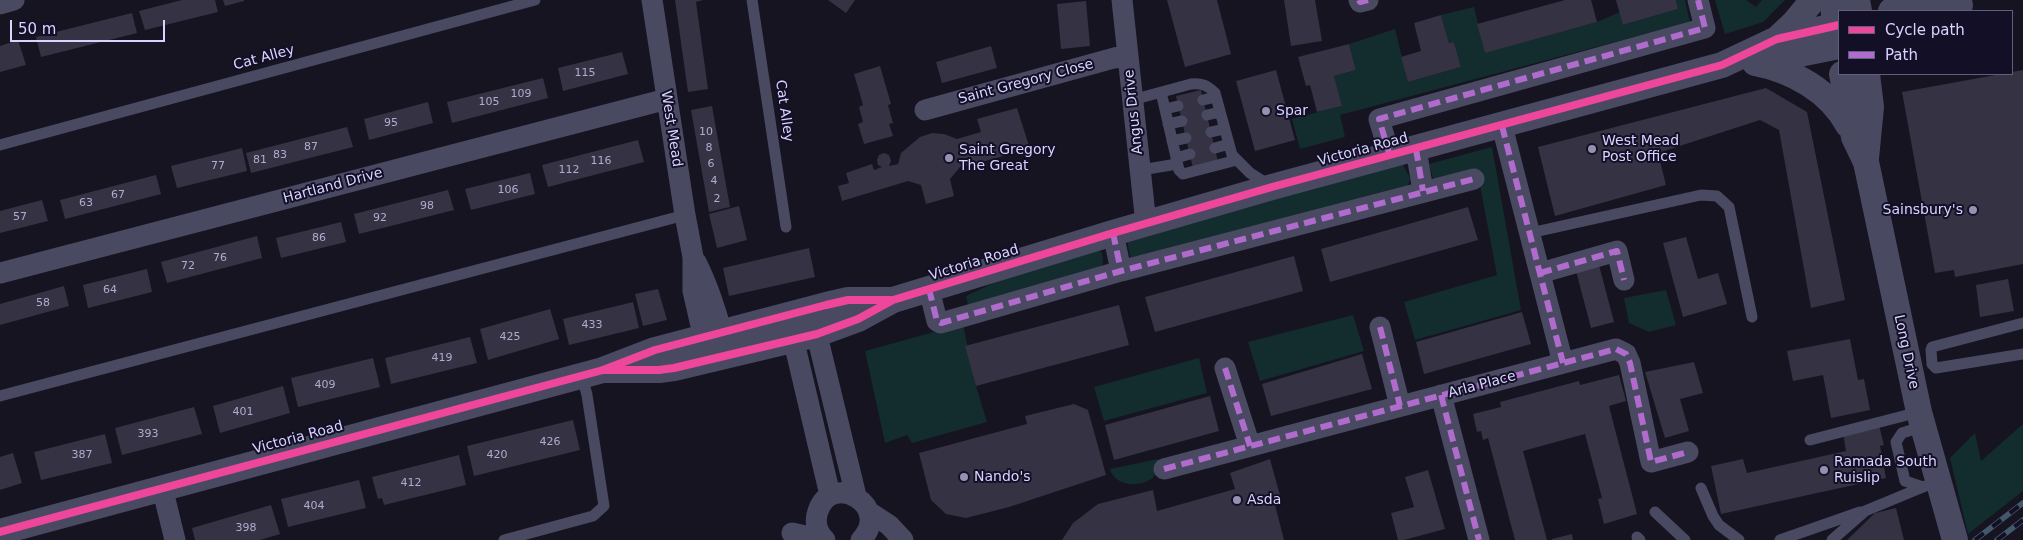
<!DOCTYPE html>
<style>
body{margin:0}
#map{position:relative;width:2023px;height:540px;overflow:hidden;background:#161421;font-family:"DejaVu Sans",sans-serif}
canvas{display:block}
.legend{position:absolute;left:1838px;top:10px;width:175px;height:65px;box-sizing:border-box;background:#130f26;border:1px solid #625e7d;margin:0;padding:6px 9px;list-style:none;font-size:15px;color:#d9d4ff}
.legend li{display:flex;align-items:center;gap:10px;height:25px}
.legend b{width:25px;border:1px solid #625e7d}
.scale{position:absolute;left:10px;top:20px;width:155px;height:22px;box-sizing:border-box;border:2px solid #d9d4ff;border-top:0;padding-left:6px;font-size:15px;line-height:18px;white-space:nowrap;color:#d9d4ff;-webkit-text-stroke:4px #130f26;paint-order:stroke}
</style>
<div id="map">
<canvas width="2023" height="540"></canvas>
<ul class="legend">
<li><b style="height:6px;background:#ed469a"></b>Cycle path</li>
<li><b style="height:6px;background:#b06ccc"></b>Path</li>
</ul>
<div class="scale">50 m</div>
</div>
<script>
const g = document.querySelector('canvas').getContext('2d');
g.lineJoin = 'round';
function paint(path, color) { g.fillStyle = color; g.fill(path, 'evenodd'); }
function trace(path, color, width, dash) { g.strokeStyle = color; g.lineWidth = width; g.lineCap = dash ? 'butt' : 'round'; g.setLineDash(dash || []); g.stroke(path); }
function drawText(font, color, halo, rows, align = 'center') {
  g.font = font + ' "DejaVu Sans",sans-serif'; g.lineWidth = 4; g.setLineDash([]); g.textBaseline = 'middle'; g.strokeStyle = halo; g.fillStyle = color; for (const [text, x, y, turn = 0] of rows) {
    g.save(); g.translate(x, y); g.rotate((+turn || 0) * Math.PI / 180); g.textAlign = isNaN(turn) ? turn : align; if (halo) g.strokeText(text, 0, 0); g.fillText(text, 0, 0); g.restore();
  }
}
paint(new Path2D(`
 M1676,0h9l5,22 -350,93 5,22 -45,12 -8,-30 49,-13 -7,-30 22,-6 -7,-26 46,-15 13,53 53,-15 -7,-25 -5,1 -8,-28 33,-8 11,45 112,-30 23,-10 4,13 54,-16z
 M1715,0h31l10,7 6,-7h23l-22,22 -38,12z
 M1492,147l29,163 -106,30 -11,-38 93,-27 -16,-84 -2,-21 -45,12 -5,-18z
 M1402,163l8,15 -2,8 -277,76 -4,-22z
 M1098,247c6,7 6,13 3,22l-133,36 -2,-9 55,-26z
 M1666,290l10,35 -27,7 -20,-9 -5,-25z
 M1353,315l11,36 -104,30 -12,-39z
 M963,324l13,62 11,36 -75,21 -5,-8 -22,8 -20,-92z
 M1199,358l8,35 -103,28 -10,-34z
 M2023,424v67l-55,43 -18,-76 25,-25 6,28z
 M1158,459c0,4 0,9 -1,12 -5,17 -42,19 -47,-2z`), '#132c2d');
paint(new Path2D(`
 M182,0h33l3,12 -73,18 -6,-19z
 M223,0h21v1l-19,5z
 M675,0h28l-7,2 12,87 -20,3z
 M828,0h27l-9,13z
 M1167,0h50l14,54 -46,13z
 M1284,0h31l7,41 -31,5z
 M1565,0h26l6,22 -112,31 -8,-29z
 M1616,0h60l2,9 -55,16z
 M1086,1l4,45 -29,3 -4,-45z
 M132,13l5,20 -96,24 -5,-20z
 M1441,15l8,28 5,-1 7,25 -53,15 -7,-25 20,-6 -7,-28z
 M18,40l8,25 -26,7v-26z
 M1349,44l7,26 -22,6 8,30 -25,6 -7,-27 -4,1 -8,-29z
 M991,46l6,22 -55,15 -6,-21z
 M622,52l6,22 -65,17 -5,-23z
 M880,66l11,38 -3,1 5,18 -4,1 4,12 -29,8 -6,-20 5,-2 -4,-15 4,-2 -9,-31z
 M1276,70l19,70 -40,11 -19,-70z
 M2023,70v194l-68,13 -1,-7 -19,3 -33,-181 99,-18h11v-2z
 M543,78l5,20 -96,25 -5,-21z
 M1766,88l41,24 38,188 -34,8 -32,-178 -19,-10 -102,33 8,32 -111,31 -17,-69z
 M1201,90l17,72 -25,6 -17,-72z
 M428,102l5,21 -64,17 -5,-21z
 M712,106l18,101 -21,5 -18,-102z
 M1017,108l13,41 -45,12 -1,6 -7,-1 -2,-2 -15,3 -10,12 4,17 -28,8 -5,-19 -13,-4 -66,20 -4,-15 11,-3 -3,-10 26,-9 2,6 8,-3 -4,-2 -1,-5 2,-5 5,-2 5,2 2,6 -2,5 9,-2 3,-11 19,-16 12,-4 12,1 13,5 24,-7 -4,-13z
 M347,127l6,20 -102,26 -5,-20z
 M638,140l6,22 -96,25 -6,-22z
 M242,148l5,23 -70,17 -6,-22z
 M530,173l5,21 -64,16 -6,-21z
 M156,175l5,19 -96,25 -5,-19z
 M448,190l6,20 -95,24 -5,-20z
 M42,200l6,21 -48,12v-22z
 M739,206l8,34 -30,8 -8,-34z
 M1468,207l10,33 -148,42 -9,-33z
 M341,222l5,20 -65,16 -5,-20z
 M257,236l5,22 -95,25 -6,-21z
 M1686,237l12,42 20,-6 9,31 -44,13 -20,-74z
 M809,248l6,29 -86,19 -6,-28z
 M1294,256l9,35 -148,41 -10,-35z
 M1599,265l15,57 -23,6 -15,-57z
 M147,269l5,23 -64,16 -5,-23z
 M2008,279l6,32 -34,6 -4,-32z
 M64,286l5,20 -69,19v-21z
 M658,289l9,31 -24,6 -8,-32z
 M633,302l6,26 -70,17 -6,-26z
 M1119,305l10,40 -153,41 -11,-40z
 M550,309l9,30 -71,21 -8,-31z
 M1522,312l9,32 -107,30 -8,-32z
 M470,337l7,26 -86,21 -6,-26z
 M1850,339l8,41 6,-1 6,31 -39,8 -8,-43 -30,6 -6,-30z
 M1362,354l10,35 -101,27 -9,-32z
 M373,358l7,29 -82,20 -7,-29z
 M1694,362l9,31 -23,6 9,32 -24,7 -20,-66z
 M1619,375l7,26 -17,5 28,108 -33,10 -6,-25 4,-1 -17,-64 -62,17 24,89h-32l-27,-102 -5,2 -2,-9 -4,1 -4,-18 28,-7 -1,-5 79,-21 1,4z
 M283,386l7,27 -70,20 -7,-27z
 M1210,396l9,35 -105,29 -9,-35z
 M1074,404l14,6 18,65 -97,32 -43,11 -20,-4 -15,-14 -12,-47 108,-29 -2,-8z
 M194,407l8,27 -80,21 -7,-27z
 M573,420l7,30 -106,26 -7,-30z
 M1879,425l5,20 -4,1 6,32 -165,36 -10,-48 32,-7 4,14 99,-22 -3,-18z
 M105,434l7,29 -71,17 -7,-28z
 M13,453l9,30 -22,7v-33z
 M459,455l7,30 -82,20 -2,-7 -4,1 -6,-22z
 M1270,459l11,40 -7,2 10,39h-222l11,-17 25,-19 55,-14 4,21 78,-22 -5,-16z
 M1428,470l17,59 -41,11h-6l-7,-27 23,-6 -9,-30z
 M359,480l7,28 -78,19 -7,-28z
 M271,505l9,29 -20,6h-65l-3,-12z
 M1896,508l8,32h-57l28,-27z
 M1572,534l1,6h-21v-1z`), '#343243');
trace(new Path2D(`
 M752,0l34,227
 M1161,92l18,78 4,4 54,-14
 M1132,100l59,-16c11,-1 16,1 24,9l17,62 18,18 19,12
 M1203,100l13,-3
 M1165,109l13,-3
 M1207,115l13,-3
 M1168,124l14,-3
 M1211,132l13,-3
 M1172,141l14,-3
 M0,145l535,-145
 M1215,148l14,-4
 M1176,158l14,-4
 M1141,170l36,-6
 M1530,233l171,-38 16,1 12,11 23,110
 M2023,323l-91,24 -1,3 1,14 4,4 87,-14
 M0,396l685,-181
 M1810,440l109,-28
 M1923,487l-18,-6 -9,-39 6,-9 22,-7
 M1701,488l12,28 6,9 20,15
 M1655,512l30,28
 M1637,537l3,3
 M504,540l89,-24 11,-10 -17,-111 -5,-19
 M1780,540l80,-28
 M1832,540l33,-29 75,-31`), '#4a4962', 11);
trace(new Path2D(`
 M652,0l33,215 8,42v34l14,61
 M1122,0l24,224
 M1359,0l1,2 8,-2
 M0,4l14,-4
 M925,110l189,-52 14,-2
 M1502,126l61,237
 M1416,149l7,42
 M1390,156l-11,-37 326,-91 -7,-28
 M1113,233l8,38
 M696,262c14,28 22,56 30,86
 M0,273l667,-174
 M1540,273l77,-22 7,29
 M929,289l8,32 4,2 180,-52 353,-92
 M813,319l43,177
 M790,325l40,170
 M1380,327l20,79
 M1225,368l25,78
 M1441,395l38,145
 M1164,469l452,-120 10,5 4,9 21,99 37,-10
 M162,487l13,53
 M869,512l20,13 14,15
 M792,533l31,7
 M825,540c-8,-8 -11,-18 -7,-29 14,-41 75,-4 43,29`), '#4a4962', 21);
trace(new Path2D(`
 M1833,0l3,43
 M1857,0l2,11
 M1891,11l30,-7 39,1
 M1777,39l17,-16 19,-23
 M1760,62l79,-16
 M1755,63c37,7 75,28 93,62
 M1842,74l12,63 12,25 53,250 36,128
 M1866,158l5,-51 -4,-33
 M603,370h56l15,-2 143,-34 41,-15 35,-19 220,-67 159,-46 450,-122 55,-26 62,-14
 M0,532l603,-162 52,-20 171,-45 22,-5h42`), '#4a4962', 26);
const rail = new Path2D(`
 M1975,540l48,-37
 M1997,540l26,-20`);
trace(rail, '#43596b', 5.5);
trace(rail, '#130f26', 4, [11]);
trace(new Path2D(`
 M1359,0l1,2 8,-2
 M1502,126l61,237
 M1416,149l7,42
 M1390,156l-11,-37 326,-91 -7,-28
 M1113,233l8,38
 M1540,273l77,-22 7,29
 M929,289l8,32 4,2 180,-52 353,-92
 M1380,327l20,79
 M1225,368l25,78
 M1441,395l38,145
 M1164,469l452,-120 10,5 4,9 21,99 37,-10`), '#b06ccc', 6, [12, 6]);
trace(new Path2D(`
 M603,370h56l15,-2 143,-34 41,-15 35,-19 220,-67 159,-46 450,-122 55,-26 62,-14
 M0,532l603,-162 52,-20 171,-45 22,-5h43`), '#ed469a', 8);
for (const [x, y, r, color] of [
 [1266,111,5,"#9591b1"],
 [1592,149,5,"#9591b1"],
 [949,158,5,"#9591b1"],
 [1973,210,5,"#9591b1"],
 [1824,470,5,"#9591b1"],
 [964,477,5,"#9591b1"],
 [1237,500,5,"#9591b1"]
]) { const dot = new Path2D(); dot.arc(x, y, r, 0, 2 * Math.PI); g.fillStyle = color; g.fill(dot); trace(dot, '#130f26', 2); }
drawText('11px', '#b0acd0', null, [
 ["115",585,73],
 ["109",521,94],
 ["105",489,102],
 ["95",391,123],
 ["10",706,132],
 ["87",311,147],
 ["8",709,148],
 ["83",280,155],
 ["81",260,160],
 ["116",601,161],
 ["6",711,164],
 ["77",218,166],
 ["112",569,170],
 ["4",714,181],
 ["106",508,190],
 ["67",118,195],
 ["2",717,199],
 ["63",86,203],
 ["98",427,206],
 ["57",20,217],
 ["92",380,218],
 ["86",319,238],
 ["76",220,258],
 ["72",188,266],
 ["64",110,290],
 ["58",43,303],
 ["433",592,325],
 ["425",510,337],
 ["419",442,358],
 ["409",325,385],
 ["401",243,412],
 ["393",148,434],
 ["426",550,442],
 ["387",82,455],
 ["420",497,455],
 ["412",411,483],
 ["404",314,506],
 ["398",246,528]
]);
drawText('14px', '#d9d4ff', '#130f26', [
 ["Cat Alley",264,58,-15],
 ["Saint Gregory Close",1026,82,-15],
 ["Cat Alley",784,111,82],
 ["Angus Drive",1134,112,-96],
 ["West Mead",671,129,81],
 ["Victoria Road",1363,150,-15],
 ["Hartland Drive",333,186,-15],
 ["Victoria Road",974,263,-17],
 ["Long Drive",1906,352,78],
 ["Arla Place",1482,385,-15],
 ["Victoria Road",298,438,-15]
]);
drawText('14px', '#d9d4ff', '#130f26', [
 ["Spar",1276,111],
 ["West Mead",1602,141],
 ["Post Office",1602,157],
 ["Saint Gregory",959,150],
 ["The Great",959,166],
 ["Sainsbury's",1963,210,"right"],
 ["Ramada South",1834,462],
 ["Ruislip",1834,478],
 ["Nando's",974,477],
 ["Asda",1247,500]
], 'left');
</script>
